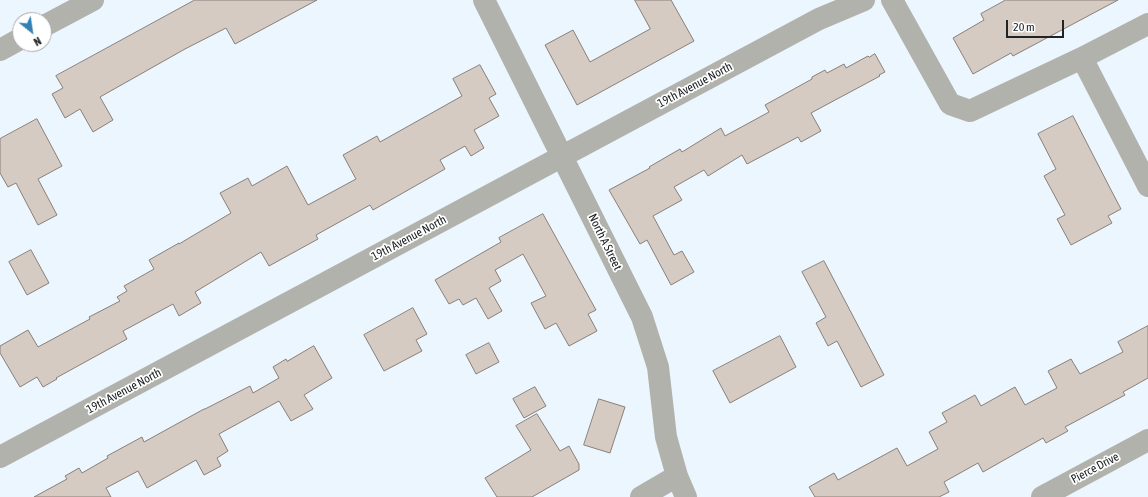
<!DOCTYPE html>
<style>
body{margin:0}
#map{position:relative;width:1148px;height:497px;overflow:hidden;background:#ebf6ff;font-family:"Asap Condensed",sans-serif}
canvas{display:block}
.north{position:absolute;left:12px;top:12px;width:40px;height:40px;box-sizing:border-box;background:#fff;border:1px solid #a6a7a9;border-radius:50%;rotate:150deg;font-size:11px;font-weight:700;line-height:16px;text-align:center;color:#202427}
.north::after{content:'';display:block;margin:auto;width:14px;height:18px;background:#3282b3;clip-path:polygon(50% 0,100% 100%,50% 72%,0 100%)}
.scale{position:absolute;left:1006px;top:20px;width:58px;height:18px;box-sizing:border-box;border:2px solid #202427;border-top:0;padding-left:5px;font-size:12px;line-height:14px;white-space:nowrap;color:#202427;-webkit-text-stroke:3px #fff;paint-order:stroke}
</style>
<div id="map">
<canvas width="1148" height="497"></canvas>
<div class="north">N</div>
<div class="scale">20 m</div>
</div>
<script>
const g = document.querySelector('canvas').getContext('2d');
g.lineJoin = 'round';
function paint(path, color) { g.fillStyle = color; g.fill(path, 'evenodd'); }
function trace(path, color, width, dash) { g.strokeStyle = color; g.lineWidth = width; g.lineCap = dash ? 'butt' : 'round'; g.setLineDash(dash || []); g.stroke(path); }
function drawText(font, color, halo, rows, align = 'center') {
  g.font = font + ' "Asap Condensed",sans-serif'; g.lineWidth = 3.5; g.setLineDash([]); g.textBaseline = 'middle'; g.strokeStyle = halo; g.fillStyle = color; for (const [text, x, y, turn = 0] of rows) {
    g.save(); g.translate(x, y); g.rotate((+turn || 0) * Math.PI / 180); g.textAlign = isNaN(turn) ? turn : align; if (halo) g.strokeText(text, 0, 0); g.fillText(text, 0, 0); g.restore();
  }
}
const building = new Path2D(`
 M195,0h122l-82,44 -9,-16 -41,21 -85,48 13,23 -20,12 -13,-23 -15,9 -13,-24 11,-6 -7,-12z
 M635,0h36l23,41 -117,64 -32,-60 28,-15 17,32 60,-33z
 M1006,0h112l-105,56 -2,-3 -38,21 -20,-36 31,-18 -3,-6z
 M875,54l10,18 -6,3 1,1 -69,37 10,18 -20,11 -3,-5 -51,27 -5,-9 -34,21 -4,-6 -30,17 8,13 -29,16 21,39 8,-4 12,21 -23,13 -24,-45 -7,4 -31,-54 41,-22 -1,-1 31,-18 2,3 39,-24 4,8 44,-24 -4,-7 47,-26v-2l13,-7 2,3 17,-9 2,4 22,-12 1,1z
 M480,65l16,29 -7,4 10,18 -25,14 10,18 -13,8 -6,-10 -25,14 5,9 -72,41 -3,-5 -54,30 2,4 -49,27 -8,-14 -66,40 6,11 -22,13 -6,-12 -50,27 4,8 -71,39 1,1 -14,8 -6,-10 -17,10 -20,-34v-7l28,-16 10,17 52,-28 -1,-2 31,-16 -3,-4 10,-6 -3,-5 30,-17 -5,-9 30,-17v1l52,-31 -11,-20 28,-15 4,8 35,-20 21,39 48,-26 -13,-24 34,-19 3,6 82,-46 -9,-17z
 M1073,116l38,74 10,19 -13,7 4,7 -41,22 -14,-26 8,-4 -21,-39 12,-7 -18,-35z
 M37,119l25,47 -24,13 19,36 -19,10 -22,-42 -8,4 -8,-14v-34z
 M543,214l53,96 -8,4 9,17 -28,15 -13,-23 -11,6 -14,-26 15,-7 -23,-42 -28,16 6,11 -12,7 13,23 -14,8 -12,-21 -13,7 -4,-6 -10,5 -14,-24 66,-38 -2,-4z
 M31,250l18,33 -22,12 -18,-33z
 M824,261l60,114 -23,12 -24,-46 -9,5 -12,-23 10,-6 -24,-45z
 M413,308l14,26 -11,6 6,11 -38,20 -20,-36z
 M1148,326v52l-25,14 2,3 -60,32 3,4 -22,12 -3,-5 -60,34 -5,-9 -34,19 5,10 -10,5h-124l-6,-10 25,-14 4,7 59,-32 10,18 31,-17 -9,-17 18,-10 -5,-9 33,-18 6,11 34,-19 10,18 32,-17 -9,-17 23,-12 9,15 43,-22 -5,-10z
 M780,336l16,31 -66,36 -17,-32z
 M489,343l10,19 -23,12 -10,-19z
 M314,346l18,32 -28,17 9,14 -22,12 -12,-20 -60,33 9,17 -11,7 4,8 -17,9 -8,-15 -49,28 -9,-17 -32,17 5,9h-77l33,-18 -2,-3 14,-8 3,5 26,-15 -1,-2 35,-19 2,5 60,-33h1l45,-23 3,7 26,-15 -6,-11 13,-8 1,2z
 M535,387l11,19 -22,12 -11,-19z
 M599,399l26,8 -15,46 -26,-8z
 M537,414l23,37 9,-5 10,18v6l-47,27h-35l-12,-19 46,-28 -15,-24z`);
paint(building, '#d5cbc2');
trace(building, '#897f78', 1);
trace(new Path2D(`
 M484,0l158,317 16,50 8,70 11,39 9,21
 M892,0l58,104 20,7 112,-53 66,-34
 M44,26l49,-26
 M0,50l20,-11
 M1082,58l66,128
 M0,457l819,-438 45,-19
 M641,497l36,-21
 M1042,497l106,-57`), '#b2b2ad', 22);
drawText('12px', '#202427', '#fff', [
 ["19th Avenue North",695,85,-28],
 ["19th Avenue North",409,238,-28],
 ["North A Street",605,242,64],
 ["19th Avenue North",124,391,-28],
 ["Pierce Drive",1095,468,-28]
]);
</script>
